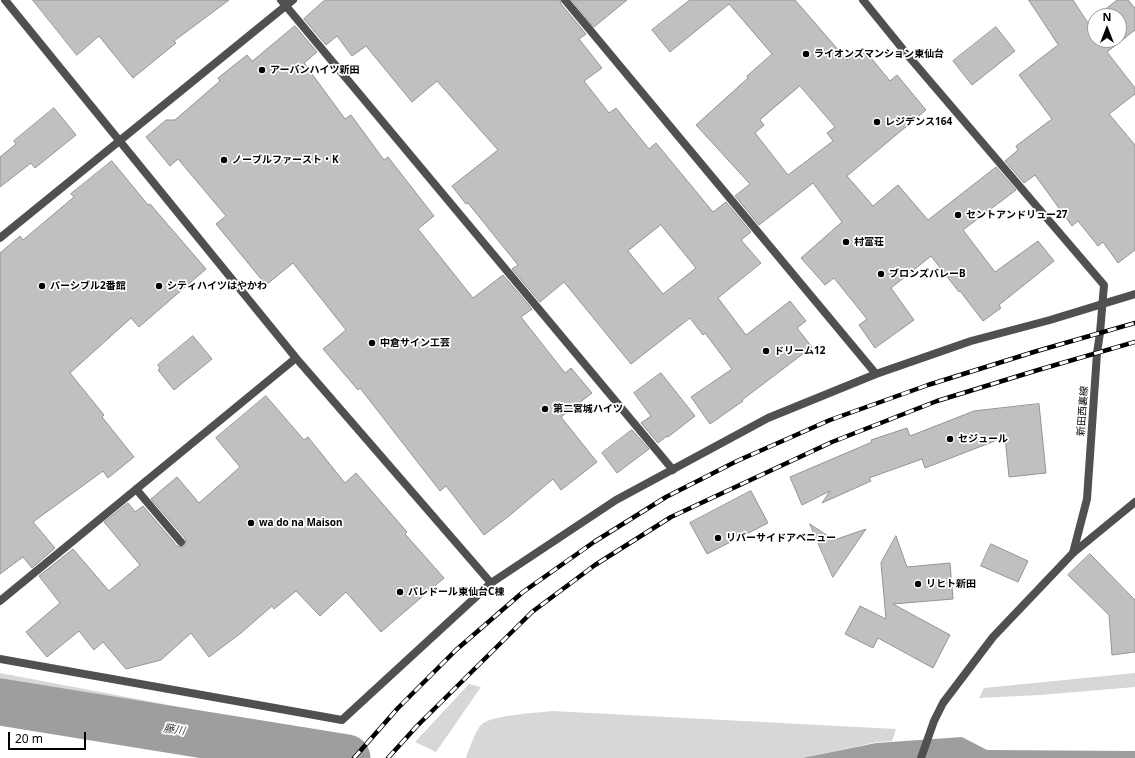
<!DOCTYPE html>
<meta charset="utf-8">
<style>
body{margin:0}
#map{position:relative;width:1135px;height:758px;overflow:hidden;background:#fff;font-family:"Noto Sans",sans-serif}
canvas{display:block}
.north{position:absolute;left:1087px;top:8px;width:40px;height:40px;box-sizing:border-box;background:#fff;border:1px solid #999;border-radius:50%;rotate:0deg;font-size:11px;font-weight:700;line-height:16px;text-align:center;color:#000}
.north::after{content:'';display:block;margin:auto;width:14px;height:18px;background:#000;clip-path:polygon(50% 0,100% 100%,50% 72%,0 100%)}
.scale{position:absolute;left:8px;top:732px;width:78px;height:18px;box-sizing:border-box;border:2px solid #000;border-top:0;padding-left:5px;font-size:12px;line-height:14px;white-space:nowrap;color:#000;-webkit-text-stroke:3px #fff;paint-order:stroke}
</style>
<div id="map">
<canvas width="1135" height="758"></canvas>
<div class="north">N</div>
<div class="scale">20 m</div>
</div>
<script>
const g = document.querySelector('canvas').getContext('2d');
g.lineJoin = 'round';
function paint(path, color) { g.fillStyle = color; g.fill(path, 'evenodd'); }
function trace(path, color, width, dash) { g.strokeStyle = color; g.lineWidth = width; g.lineCap = dash ? 'butt' : 'round'; g.setLineDash(dash || []); g.stroke(path); }
function drawText(font, color, halo, rows, align = 'center') {
  g.font = font + ' "Noto Sans","Noto Sans JP",sans-serif'; g.lineWidth = 3.5; g.setLineDash([]); g.textBaseline = 'middle'; g.strokeStyle = halo; g.fillStyle = color; for (const [text, x, y, turn = 0] of rows) {
    g.save(); g.translate(x, y); g.rotate((+turn || 0) * Math.PI / 180); g.textAlign = isNaN(turn) ? turn : align; if (halo) g.strokeText(text, 0, 0); g.fillText(text, 0, 0); g.restore();
  }
}
paint(new Path2D(`
 M0,673l285,54 26,7 5,7 -2,9 -314,-57z
 M1135,673v14l-95,8 -61,3 5,-10z
 M469,684l12,3 -45,65 -21,-10z
 M552,711l344,18 -4,12 -15,1 -75,16h-336c3,-8 10,-29 16,-34 10,-9 55,-11 70,-13z`), '#d7d7d7');
paint(new Path2D(`
 M962,737l25,13 148,1v7h-333l74,-15z`), '#9e9e9e');
trace(new Path2D(`
 M0,702l347,56`), '#9e9e9e', 47);
const building = new Path2D(`
 M33,0h196l-55,41 2,2 -43,35 -34,-42 -22,19z
 M325,0h235l1,4 25,30 -7,5 23,29 -18,13 25,32 7,-5 33,41 7,-6 57,69 13,-10 25,30 -10,8 20,23 -43,35 28,37 44,-34 16,20 -9,7 15,19 -70,53 1,1 -33,23 -19,-27 41,-28 -27,-36 -2,2 -13,-17 -59,46 -67,-82 -24,20 -28,-33 6,-4 -50,-62 -2,1 -14,-18 46,-36 -61,-69 -25,21 -46,-56 -14,10 -15,-20 -11,9 -22,-26zM661,225l35,43 -33,26 -35,-43z
 M572,0h55l-33,27z
 M690,0h105l52,60 15,-13 28,34 7,-6 29,35 -79,66 26,30 25,-21 30,35 68,-53 20,23 -53,40 32,42 43,-31 16,20 -55,44 2,3 -18,13 -23,-30 -1,1 -28,-36 -40,32 23,32 -39,28 -16,-23 8,-6 -33,-41 -9,7 -24,-27 41,-36 -29,-39 -54,42 -24,-29 15,-12 -54,-59 52,-47 -1,-2 25,-22 -43,-50 -59,48 -18,-22zM800,86l35,41 -8,6 6,8 -45,34 -33,-42 9,-8 -4,-5z
 M1029,0h44l15,23 7,-5v22h24v-24h-22l20,-16h11l7,8v22l-28,22 28,36v6l-26,20 26,31v105l-17,13 -15,-21 -5,4 -20,-25 -6,5 -37,-51 -11,8 -19,-22 13,-11 -2,-4 36,-27 -33,-44 39,-30z
 M295,26l22,26 -13,11 41,56 6,-4 33,45 4,-3 46,59 -16,13 55,69 30,-23 29,34 -11,8 44,56 6,-5 21,25 -31,24 36,45 -36,28 -8,-11 -44,37 -25,19 -38,-49 -6,5 -80,-103 -2,2 -35,-41 23,-19 -53,-67 -27,22 -50,-61 10,-8 -48,-57 -8,7 -24,-29 20,-17h9l45,-39 -2,-3 29,-23 5,6z
 M996,27l19,24 -43,34 -19,-24z
 M54,108l22,27 -41,33 -4,-5 -31,24v-30l16,-13 -2,-3z
 M112,161l36,44 2,-1 56,65 -67,58 -8,-9 -61,55 34,42 -2,2 32,40 -26,21 -5,-7 -70,51 22,26 -23,20 -9,-11 -23,17v-321l20,-17 3,4 51,-43 -3,-3z
 M193,336l19,23 -38,31 -16,-20 2,-2 -2,-3z
 M661,373l34,43 -27,21 -1,-1 -9,7 -17,-20 10,-7 -17,-23z
 M266,396l38,44 4,-3 37,46 11,-10 51,59 -2,2 39,44 -63,54 -35,-40 -26,24 -24,-25 -22,18 -2,-3 -31,27 -32,24 -18,-24 -30,27 -35,9 -23,-27 -9,8 -15,-19 -32,26 -21,-25 34,-29 -21,-27 34,-27 36,42 31,-26 -36,-43 24,-19 7,9 8,-6 34,40 3,1 4,-1 2,-3 -1,-5 -34,-39 26,-22 22,26 41,-36 -24,-29z
 M1039,404l7,69 -37,4 -4,-40 -80,31 -3,-9 -53,19 2,3 -49,22 8,-12 -28,14 -12,-28 82,-35 -1,-2 36,-12 3,8 64,-25z
 M632,430l17,19 -32,24 -15,-20z
 M751,491l17,32 -61,31 -17,-31z
 M810,524l24,16 32,-11 -33,48z
 M896,536l11,31 43,-4 3,36 -60,5 57,31 -17,33 -55,-30 -5,10 -28,-14 15,-28 26,13 -5,-56z
 M991,544l37,17 -10,21 -37,-16z
 M1090,554l45,46v52l-23,3 -3,-40 -41,-40z`);
paint(building, '#c0c0c0');
trace(building, '#949494', 1);
trace(new Path2D(`
 M5,0l291,358 195,225 125,-83 152,-82 108,-44 95,-33 79,-21 85,-26
 M281,0l392,470
 M565,0l311,374
 M0,238l293,-238
 M136,489l45,53
 M1073,553l62,-51
 M0,601l296,-243
 M0,659l342,61 149,-137`), '#505050', 8);
trace(new Path2D(`
 M863,0l47,58 194,227 -4,48 -3,20 -10,146 -14,54 -80,84 -50,66 -9,18 -13,37`), '#505050', 8);
const rail = new Path2D(`
 M354,758l44,-50 58,-58 67,-58 71,-50 72,-45 71,-36 93,-41 98,-35 109,-34 98,-28
 M388,758l29,-32 115,-114 63,-47 76,-48 161,-75 105,-41 101,-31 97,-28`);
trace(rail, '#000', 4.5);
trace(rail, '#fff', 3, [9]);
for (const [x, y, r, color] of [
 [806,54,4,"#000"],
 [262,70,4,"#000"],
 [877,122,4,"#000"],
 [224,160,4,"#000"],
 [958,215,4,"#000"],
 [846,242,4,"#000"],
 [881,274,4,"#000"],
 [42,286,4,"#000"],
 [159,286,4,"#000"],
 [372,343,4,"#000"],
 [766,351,4,"#000"],
 [545,409,4,"#000"],
 [950,439,4,"#000"],
 [251,523,4,"#000"],
 [718,538,4,"#000"],
 [918,584,4,"#000"],
 [400,592,4,"#000"]
]) { const dot = new Path2D(); dot.arc(x, y, r, 0, 2 * Math.PI); g.fillStyle = color; g.fill(dot); trace(dot, '#fff', 1.5); }
drawText('bold 10px', '#000', '#fff', [
 ["ライオンズマンション東仙台",814,54],
 ["アーバンハイツ新田",270,70],
 ["レジデンス164",885,122],
 ["ノーブルファースト・K",232,160],
 ["セントアンドリュー27",966,215],
 ["村富荘",854,242],
 ["ブロンズバレーB",889,274],
 ["パーシブル2番館",50,286],
 ["シティハイツはやかわ",167,286],
 ["中倉サイン工芸",380,343],
 ["ドリーム12",774,351],
 ["第二宮城ハイツ",553,409],
 ["セジュール",958,439],
 ["wa do na Maison",259,523],
 ["リバーサイドアベニュー",726,538],
 ["リヒト新田",926,584],
 ["パレドール東仙台C棟",408,592]
], 'left');
drawText('10px', '#000', '#fff', [
 ["新田西裏線",1083,411,-86]
]);
drawText('italic 11px', '#3f3f3f', '#fff', [
 ["藤川",174,730,9]
]);
</script>
